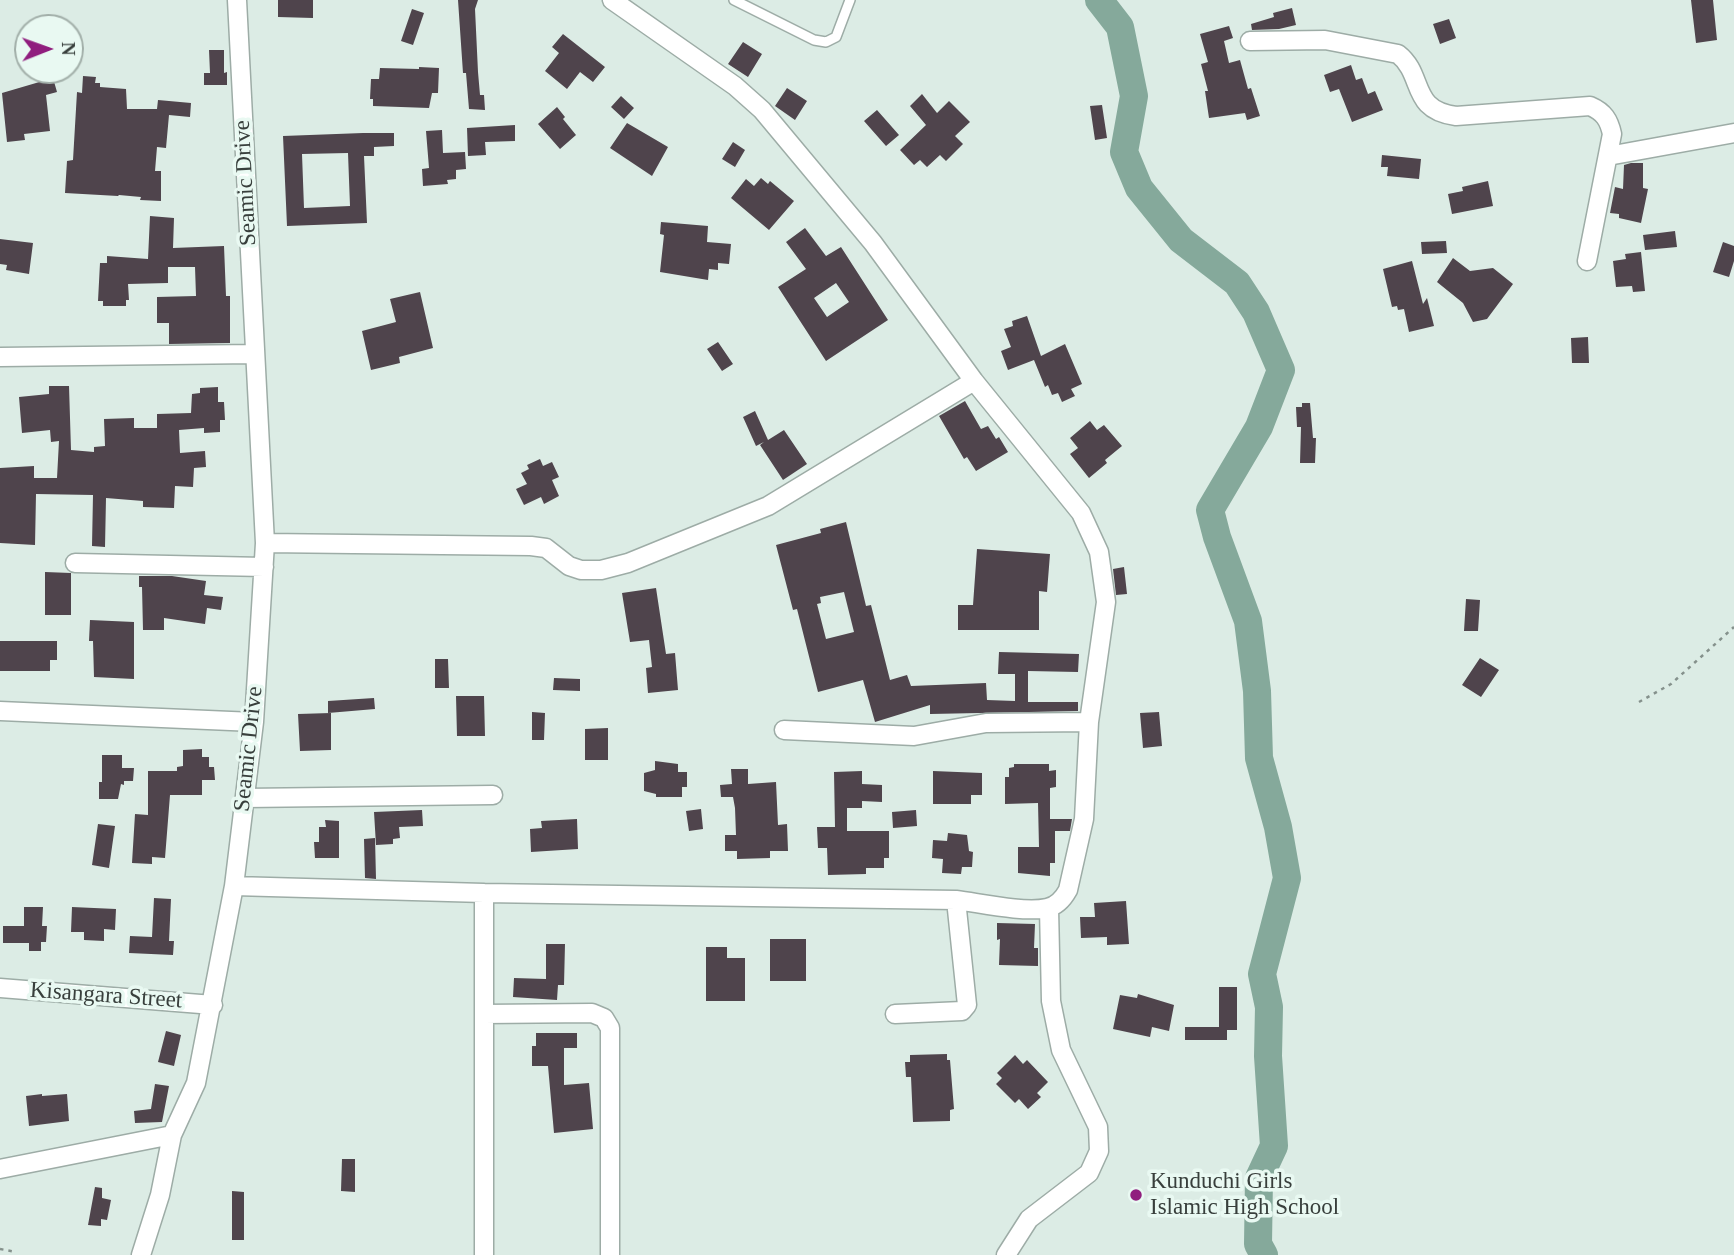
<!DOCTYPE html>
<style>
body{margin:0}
#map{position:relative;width:1734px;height:1255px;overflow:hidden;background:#dcece5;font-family:Georgia,serif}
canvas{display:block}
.north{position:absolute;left:14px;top:14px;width:70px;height:70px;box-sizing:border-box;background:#e9f9f2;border:2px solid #a2afa9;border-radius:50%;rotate:89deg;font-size:19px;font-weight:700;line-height:28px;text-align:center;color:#383f3c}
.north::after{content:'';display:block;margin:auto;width:24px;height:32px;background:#901e7e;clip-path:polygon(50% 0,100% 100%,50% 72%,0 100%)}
</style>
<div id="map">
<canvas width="1734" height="1255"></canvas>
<div class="north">N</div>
</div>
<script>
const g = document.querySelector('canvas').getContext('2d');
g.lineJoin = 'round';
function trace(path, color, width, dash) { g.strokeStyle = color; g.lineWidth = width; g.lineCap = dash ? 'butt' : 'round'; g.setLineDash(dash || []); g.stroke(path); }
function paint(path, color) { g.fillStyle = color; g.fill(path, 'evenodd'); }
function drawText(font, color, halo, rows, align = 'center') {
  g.font = font + ' Georgia,serif'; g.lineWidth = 7; g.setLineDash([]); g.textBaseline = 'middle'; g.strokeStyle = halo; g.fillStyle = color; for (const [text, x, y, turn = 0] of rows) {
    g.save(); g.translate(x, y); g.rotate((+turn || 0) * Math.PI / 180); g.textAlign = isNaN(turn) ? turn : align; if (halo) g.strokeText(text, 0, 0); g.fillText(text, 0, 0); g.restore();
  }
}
trace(new Path2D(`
 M1099,0l21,27 14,69 -10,56 15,36 42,52 56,43 19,29 25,58 -22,57 -49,83 7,27 31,84 9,70 2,67 19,69 9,51 -25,96 7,33 -1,49 6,90 -15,32 -1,66 6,11`), '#85a99b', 28);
paint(new Path2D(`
 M278,0h35v18l-35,-1z
 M458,0h20l-3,9 3,63 2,23h4l1,15 -16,-1 -3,-36h-3z
 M1691,0h22l4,40 -21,3z
 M1292,8l4,17 -17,4 -27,1 -1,-6 23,-7 -1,-4z
 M412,9l12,4 -11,32 -12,-4z
 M1449,19l7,19 -16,6 -7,-20z
 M1229,26l4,12 -9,3 5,22 11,-3 8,29 3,-1 9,28 -13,4 -2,-7 -36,5 -4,-27h3l-7,-27 7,-2 -8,-28z
 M563,34l42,33 -12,15 -13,-10 -13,17 -22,-18 14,-18 -7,-6z
 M743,42l19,12 -14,23 -20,-13z
 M209,50h15v23l3,-1v13h-23v-12h6z
 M1351,65l5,15 6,-2 6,16 7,-3 8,19 -31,12 -13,-33 -9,3 -6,-17z
 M419,67l20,1 -1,25h-6l-3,15 -56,-2v-7h-3l1,-20h8l1,-11 39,1z
 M83,76l13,1 -1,6h5v4l26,2 1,20h30l1,-9 33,3 -1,14 -21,-2 -3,33 -9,-1 -2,24h6v30l-21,-1 1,-3 -22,-2 -1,1 -53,-3 2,-32 6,-1 4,-68 5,1z
 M53,78l4,14 -11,3 4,36 -26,3 1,6 -18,2 -5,-49z
 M787,88l20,13 -12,19 -20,-14z
 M922,94l15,19 12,-12 21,21 -15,14 8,8 -17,17 -6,-6 -13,12 -7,-7 -6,5 -14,-15 26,-25 -16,-19z
 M621,96l13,12 -10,11 -13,-12z
 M1102,105l5,33 -12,2 -5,-34z
 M557,107l8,10 -2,2 13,16 -16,14 -22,-25z
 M877,110l22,25 -13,11 -22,-25z
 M627,123l41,24 -16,29 -42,-28z
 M515,125v16l-30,1 1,13 -18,1 -1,-28z
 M442,130l1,23 22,-1 1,17 -10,1v9l-9,1 1,4 -25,2 -1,-17 7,-1 -3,-37z
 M363,133h31v13l-20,1v9h-10l3,67 -80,3 -4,-90zM348,153l2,53 -46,2 -2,-54z
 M733,142l12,8 -10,17 -13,-8z
 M1382,155l39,4 -2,20 -32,-3 1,-9h-7z
 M1631,163h12v25l5,1 -7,34 -22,-5v-4l-9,-1 5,-26 8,2 1,-24z
 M761,178l7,6 2,-3 24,20 -25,29 -38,-32 15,-19 8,7z
 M1488,181l5,25 -41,8 -4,-20 15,-3 -1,-4z
 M150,216l24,2 -1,30 51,-2 2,50h4v47l-61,1v-21h-12v-26l39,-1 -1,-29h-27v16l-40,1 1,16h-3v6h-23v-5h-5l2,-38h7v-7l41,3z
 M661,222l47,4 -1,16 24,2 -2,20 -11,-1v7l-9,-1 -1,11 -48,-8 4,-37 -4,-1z
 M805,228l21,28 15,-9 47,73 -62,41 -48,-74 28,-18 -20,-27zM836,283l13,19 -22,15 -13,-19z
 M1675,231l2,16 -32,3 -2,-15z
 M0,239l33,4 -4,31 -23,-4 1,-5 -7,-1z
 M1446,241l1,12 -25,1 -1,-12z
 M1723,242l11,4v15l-5,16 -16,-5z
 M1641,252l4,39 -12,1 -1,-6 -16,1 -3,-26 13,-2 -1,-5z
 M1453,258l17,13 23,-3 20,16 -26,35 -14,3 -10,-19 -26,-21z
 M1412,261l11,43 4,-6 7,28 -25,6 -5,-23 -6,1 -1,-4 -5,1 -9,-38z
 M420,292l13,56 -34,9 1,6 -29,7 -9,-39 34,-9 -6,-23z
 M1027,316l14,40 24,-12 17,40 -11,5 4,7 -13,6 -4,-9 -6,2 -4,-10 -3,2 -11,-27 -26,10 -7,-19 10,-4 -7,-18 9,-3 -1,-5z
 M1588,337l1,26h-17l-1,-25z
 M718,342l15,22 -11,7 -15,-22z
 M49,386h20l2,64 23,2v-5l11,-1 -1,-27 30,-1v10h23v-14l34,-1 1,-19 8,-1v-5l18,-1v15h6l1,18h-5v12l-16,1v-5l-25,2 1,23 25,-2 1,16 -12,1 -1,19 -18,-1 -1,22 -31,-1v-6l-37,-3 -1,49 -13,-1 1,-51 -57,-1 -1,51 -35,-2v-75l34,-2v12h23l2,-37 -8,1 -1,-12 -28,3 -3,-36 30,-3z
 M965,401l16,28 7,-3 8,13 3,-2 9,15 -32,19 -9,-14 -3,2 -25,-43z
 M1302,403h8l3,35h3l-1,25h-15l1,-36h-4l-1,-20h6z
 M755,411l13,29 16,-10 23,34 -24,16 -23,-35 4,-3 -8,4 -13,-29z
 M1090,421l7,9 7,-5 18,21 -17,14 2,3 -18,15 -19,-24 8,-6 -8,-10z
 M540,459l3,7 9,-4 7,15 -7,3 7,16 -15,8 -3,-7 -17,8 -8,-16 11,-5 -6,-11 8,-4 -2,-4z
 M846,522l20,84 5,-1 19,75 17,-5 4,11 75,-3 1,17 28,1v-27h-17l1,-22 80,2 -1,18 -50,-1v31h50v9l-148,3v-9l-55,17 -12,-42 -45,12 -21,-83 -4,1 -17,-65 45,-12 -1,-4zM844,592l10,40 -28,7 -9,-35 4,-1 -1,-6z
 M977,549l73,5 -3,38 -8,-1v39h-81v-25h15z
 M1124,567l3,27 -11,1 -3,-26z
 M45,572l26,1v42h-26z
 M139,576h33l34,5 -2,14 19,2 -2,13 -14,-2 -2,16 -41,-6v12h-21l-1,-43h-3z
 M656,588l10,66 9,-1 3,37 -30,3 -2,-25 6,-1 -3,-27 -19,2 -8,-49z
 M1466,599l14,1 -2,31h-14z
 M90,620l44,2v57l-40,-2 -1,-36h-4z
 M0,641h57v19h-7v11h-50z
 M1480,658l19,12 -18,27 -19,-12z
 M435,659h13l1,29h-14z
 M554,678l26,1v12l-27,-1z
 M456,696h28l1,40h-28z
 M374,698l1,11 -47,4v-12z
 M532,712l13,1 -1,27h-12z
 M1159,712l3,34 -19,2 -3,-35z
 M331,713v37l-31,1 -2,-37z
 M608,728v32h-23v-31z
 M202,749v8h7v10h5l1,13h-13v15h-32l-5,63 -13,-1v7l-20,-1 3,-49 13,1v-44h29v-4l6,-1v-16z
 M102,755h20v13h12l-1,13h-9v4l-3,-1 -3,15h-19v-17h3z
 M655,761l23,3v8h9v15h-5v10h-26v-3l-12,-3v-18l11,-3z
 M1014,764h35v7l7,-1v17l-6,1v31h22l-2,12h-15v32h-5v13l-32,-3v-26h21l-1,-44 -33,1v-27h4v-9l5,-1z
 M731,769h17v15l28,-2 2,43 9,-1 1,27h-18v7l-33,1v-8h-12v-16h11l-1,-27 -2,-11h-12l-1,-12 12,-1z
 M862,771v13l20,1v17l-20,-1v7h-15v23h42v27h-5v10h-18v6l-38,1 -1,-27h-9l-1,-21h18l-1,-55z
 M933,771l49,2v22h-11v9h-38z
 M701,809l2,20 -14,2 -3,-20z
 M422,810l1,16 -24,1 1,11 -7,1v5l-17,1 -2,-33z
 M916,810l1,16 -24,2 -1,-16z
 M577,819l1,30 -47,3 -1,-23 12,-1 -1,-7z
 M325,820l14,1v37h-24l-1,-16h5v-15h7z
 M98,824l17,2 -6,42 -17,-3z
 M948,833l19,2 2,16 4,1 -1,15h-10l-1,7 -19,-1 1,-14 -11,-1 1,-18 14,1z
 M375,838l1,41 -11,-1 -1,-39z
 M154,898l17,1 -2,42h5l-1,14 -44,-2 1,-17 22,1z
 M1126,901l3,43 -22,1v-8l-26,1 -1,-21h15l-1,-14z
 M24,907h19l-1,19h5l-1,16h-5v9h-12v-8h-26v-17h21z
 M72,907l44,2 -1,21 -11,-1v12l-20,-1v-8h-13z
 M997,923l38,1 -1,24h4v18l-39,-1 1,-26 -3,1z
 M770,939h36v42h-36z
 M546,944h19l-1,41h-6l-1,15 -44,-3 1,-19 32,1z
 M706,947h21v11h18v43h-39z
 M1219,987h18v43h-10v10h-42v-13h34z
 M1138,994l36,11 -5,26 -17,-4 -2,10 -37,-8 7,-34 17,3z
 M166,1031l15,4 -7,31 -16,-4z
 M536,1033h41v15h-13v37l25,-2 4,46 -39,4 -6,-67h-16v-20h4z
 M947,1054v6h3l4,49 -4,1v11l-37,1 -2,-45h-5l-1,-15h5v-7z
 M1015,1055l8,9 4,-4 21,22 -11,11 4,4 -13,12 -9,-10 -4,4 -19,-19 6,-6 -5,-5z
 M155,1084l14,2 -7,36 -27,1 -1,-12 17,-2z
 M42,1094v2l25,-2 2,27 -40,5 -3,-30z
 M342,1159h13v33l-14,-1z
 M95,1187l7,1v10l9,2 -4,20 -6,-1v7l-13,-1z
 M232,1191l12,1v48h-12z`), '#4f444c');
const service = new Path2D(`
 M734,0l80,40 12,2 10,-5 14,-37`);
const minor = new Path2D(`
 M237,0l28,543 -11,179 -20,164 250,7v362
 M1250,41l75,-1 73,14c27,21 11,56 58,62l134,-10c14,6 19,14 22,28l-25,127
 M1608,156l126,-23
 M0,357l254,-3
 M265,543l266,3 15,2 23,18 12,4h20l27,-7 140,-57 206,-125
 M75,563l189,4
 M0,711l254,11
 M784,730l130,6 72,-13 103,-1
 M245,798l248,-3
 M484,893l472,7c24,3 68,13 91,8 10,-2 16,-9 21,-18l16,-71 5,-97 17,-120 -7,-50 -18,-39 -107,-132 -101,-138 -111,-133 -27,-24 -123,-86
 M0,988l213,17
 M484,1014l108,-1 12,5 6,10v227
 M895,1014l67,-3 5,-6 -11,-105
 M0,1169l172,-34
 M141,1255l19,-60 12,-60 24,-52 38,-197
 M1006,1255l23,-36 60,-46 10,-22 -1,-24 -37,-77 -10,-49 -2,-93`);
trace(service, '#9daca6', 12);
trace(minor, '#9daca6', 21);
trace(new Path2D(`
 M1639,702l32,-18 63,-57
 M0,1249l16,3`), '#85918c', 2.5, [3.5, 5]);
trace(service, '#fff', 9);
trace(minor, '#fff', 18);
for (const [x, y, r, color] of [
 [1136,1195,7,"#901e7e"]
]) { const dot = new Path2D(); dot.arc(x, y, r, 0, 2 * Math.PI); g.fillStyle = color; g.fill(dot); trace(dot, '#e9f9f2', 2.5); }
drawText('23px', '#383f3c', '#e9f9f2', [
 ["Seamic Drive",246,183,-93],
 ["Seamic Drive",249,749,-84],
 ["Kisangara Street",106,996,4]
]);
drawText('23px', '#383f3c', '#e9f9f2', [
 ["Kunduchi Girls",1150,1182],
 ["Islamic High School",1150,1208]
], 'left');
</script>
